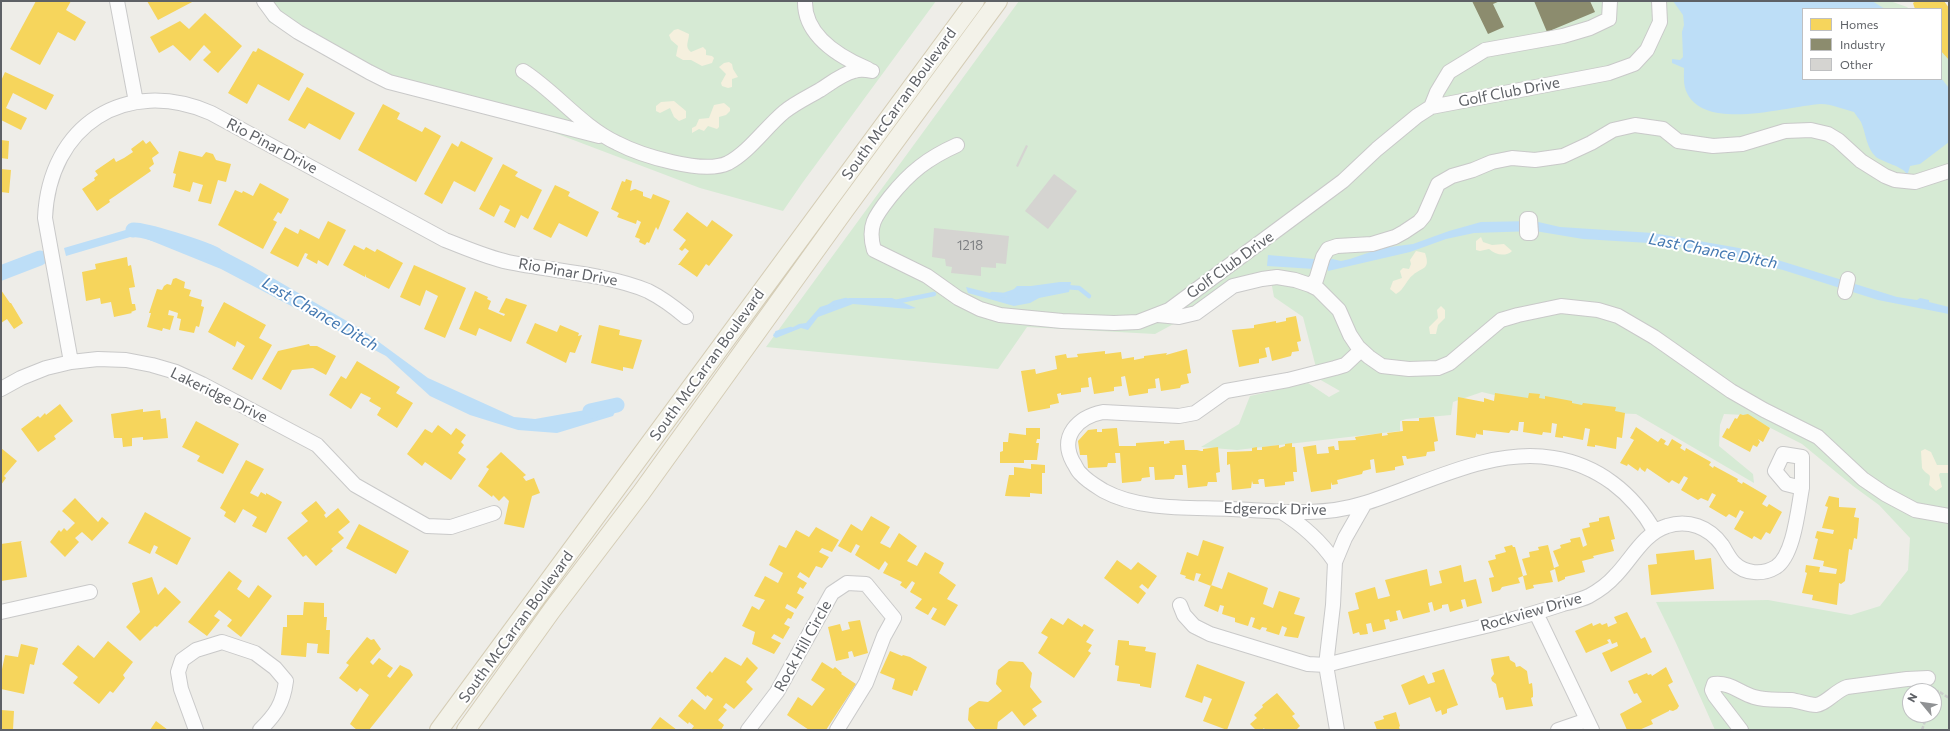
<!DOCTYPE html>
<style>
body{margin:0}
#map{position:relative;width:1950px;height:731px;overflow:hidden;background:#eeede8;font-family:Commissioner,sans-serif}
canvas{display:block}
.frame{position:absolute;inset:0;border:2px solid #5e6166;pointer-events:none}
.legend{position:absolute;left:1802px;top:8px;width:140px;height:72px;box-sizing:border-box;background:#fff;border:1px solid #bfc0c2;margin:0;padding:5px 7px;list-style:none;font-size:12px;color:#5e6166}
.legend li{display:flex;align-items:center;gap:8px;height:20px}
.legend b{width:20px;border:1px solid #bfc0c2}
.north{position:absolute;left:1902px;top:683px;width:40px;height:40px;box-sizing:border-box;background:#fff;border:1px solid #bfc0c2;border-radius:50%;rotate:299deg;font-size:11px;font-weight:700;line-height:16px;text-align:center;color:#5e6166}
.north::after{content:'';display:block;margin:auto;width:14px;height:18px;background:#909294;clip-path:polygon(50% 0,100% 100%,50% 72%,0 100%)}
</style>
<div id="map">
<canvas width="1950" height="731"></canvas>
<div class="frame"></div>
<ul class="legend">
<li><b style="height:11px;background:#f6d55c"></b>Homes</li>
<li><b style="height:11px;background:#8c8c6e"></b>Industry</li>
<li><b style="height:11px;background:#d5d4d1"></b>Other</li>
</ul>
<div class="north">N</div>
</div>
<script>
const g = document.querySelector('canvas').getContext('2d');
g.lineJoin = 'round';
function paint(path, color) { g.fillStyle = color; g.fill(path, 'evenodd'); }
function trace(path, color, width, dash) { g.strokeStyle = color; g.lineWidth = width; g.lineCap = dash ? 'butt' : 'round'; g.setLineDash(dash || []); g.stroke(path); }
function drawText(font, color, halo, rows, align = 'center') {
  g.font = font + ' Commissioner,sans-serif'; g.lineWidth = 4; g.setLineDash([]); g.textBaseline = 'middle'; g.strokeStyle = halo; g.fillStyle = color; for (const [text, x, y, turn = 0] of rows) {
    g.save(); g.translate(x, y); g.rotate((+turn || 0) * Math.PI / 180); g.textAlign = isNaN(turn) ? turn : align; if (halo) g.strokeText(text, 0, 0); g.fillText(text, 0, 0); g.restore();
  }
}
paint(new Path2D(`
 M258,1h678l-133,181 -20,29 -83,-23 -153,-58 -159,-43 -119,-65z
 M1019,1h871l17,6 2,2h-106v70h138v-30l8,10v671h-234l-39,-87 -20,-41 112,-2 83,15 29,-9 28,-36 2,-32 -31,-33 -26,-19 -51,-42 -57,-29 -21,-1 -4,11 -1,21 34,28 1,9 -118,-69 -28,-1 -93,-13 -33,-8 -29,10 -2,13 -45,4 -6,2v10l-163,19 -36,-3 38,-23 11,-28 58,-13 21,14 11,-6 -21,-12 -16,-62 -29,-20 -5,-27 -30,12 -36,26 -48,26 -128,-7 -29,42 -232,-22zM1910,691h24v24h-24z`), '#d6ead4');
paint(new Path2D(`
 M678,29l11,5c0,7 -5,13 2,18l12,-5 3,3v5l6,1 2,2 -2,5 -10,3 -11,-6h-8l-7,-4 2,-10 -7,-6 -2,-5 5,-5z
 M729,62l3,2 1,5 5,8 -6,2v8l-4,1 -6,-2 -1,-3 5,-9 -7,-7 5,-4z
 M674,101l12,10v7l-7,3 -5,-4 -4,-9 -10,5 -4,-2v-5l5,-4z
 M724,103l6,5v3l-4,4 -7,2v10l-2,2 -9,-3 -4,5 -5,-2 -7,4v-5l4,-2 3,-7 10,-1 5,-13z
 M1481,237l2,5 9,3 12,-1 8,7c-6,6 -17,4 -23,-2l-9,2 -4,-1v-9z
 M1416,251l9,2c6,17 -3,14 -12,22 -7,5 -8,14 -17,19l-6,-5 3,-8 9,-3 -2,-7 3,-3 6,1 2,-5 -1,-4z
 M1441,306l4,4v8l-7,7 -2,9h-6l-1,-7 9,-9 -1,-8z
 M1925,449l6,3 6,13h12v8h-9l-1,2 3,12 -6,4 -7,-6c3,-15 -1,-7 -7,-17l-1,-17z`), '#f5f0de');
paint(new Path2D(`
 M1673,1h199l13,8h-82v70l138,-1 8,10v54l-29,22 -10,2 -2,7h-2c-3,-6 -23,-11 -30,-16 -10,-9 -10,-24 -15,-35 -2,-3 -5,-7 -7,-10 -11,-3 -23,-8 -33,-8 -34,2 -115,28 -134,-11 -4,-8 -3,-17 -3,-25l-12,-5v-4l8,1 3,-3 -1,-25 2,-7 -1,-10z
 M1534,221l26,6 93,6 86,15 158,49 20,3 3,-2 9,2v2l20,5v7l-71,-14 -95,-30 -78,-20 -56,-7 -66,-4 -48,-8 -61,2 -28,6 -36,13 -82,19v-13l13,3 9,-2 32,-11 31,-4 36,-13 32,-9z
 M136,227l60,20 14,-3 42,22 112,65 64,47 86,39 21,2 73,-13 5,3 4,-2 1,5h-3l-2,4 -56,17 -39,-3 -48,-15 -40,-19 -44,-40 -165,-87 -84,-34 -71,21 -2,-8z
 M1268,255l46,4v10l-47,-3z
 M31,260l1,8 -31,11v-8z
 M1060,282h11l-2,10 -30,6 -9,5 -16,3 -46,-13 -2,-6 40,10 11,-11h14z
 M849,298h43l24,10 -7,1 -56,-5 -35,13 -10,13 -7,-2 -25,10 -3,-2 1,-3 4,2 21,-11 7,-1 14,-16z`), '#bddef7');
paint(new Path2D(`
 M36,1h35l-5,9 20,12 -11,19 -17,-9 -18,33 -30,-16z
 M147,1h47l-36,19z
 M1916,1h28l5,7v52l-8,-9v-42h-26l-2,-6z
 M205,13l37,33 -24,27 -15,-13 8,-8 -7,-7 -14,16 -17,-16 -14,8 -9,-16 30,-16 9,8z
 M258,48l46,26 -15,27 -31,-17 -11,20 -19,-11 25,-42 3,1z
 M5,72l49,23 -8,15 -33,-17 -7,15 21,10 -6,12 -20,-10v-39z
 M307,87l48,26 -15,27 -31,-17 -4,6 -17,-9z
 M383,104l17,9 -3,6 25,13 3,-5 16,9 -25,46 -58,-32z
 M1,140l8,1 -1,18 -7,-1z
 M143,140l3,4 4,-3 9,12 -7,5 2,6 -5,4 2,3 -36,25 -6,4 1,2 -13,9 -15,-22 13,-9 -1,-2 4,-3 -3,-4 19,-13 2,4 8,-4 9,-6 -2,-3z
 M461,141l32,17 -18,34 -21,-11 -12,23 -18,-10 28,-51 6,4z
 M179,151l23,6 4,-5 7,2 3,6 15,4 -5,18 -8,-2 -7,24 -13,-3 5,-16 -10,-3 -3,10 -17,-5 3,-13 -3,-1z
 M503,164l15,8 -3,4 27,14 -14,29 -7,-4 -6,13 -11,-6 6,-12 -10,-5 -6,12 -15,-8z
 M1,169l10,1 -2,23 -8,-1z
 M626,179l6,2 -2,10 5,-2 8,3v4l8,3 2,-5 17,7 -12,29 -2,-3 -7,16 -2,-1 -2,3 -6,-3 1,-3 -5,-2 6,-15 -4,-2 -1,4 -19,-7 2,-4 -8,-4 11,-28 3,1z
 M260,183l29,16 -8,15 -3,-2 -5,8 4,2 -14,27 -45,-24 17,-35 7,3 1,-2 10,5z
 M555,185l15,7 -2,4 31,16 -12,25 -28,-14 -8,15 -18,-9z
 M687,212l20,15 5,-7 21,15 -24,31 -3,-2 -9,13 -17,-12h-2l11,-14 -4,-3 -3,3 -3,-2 7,-9 -13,-10z
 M328,221l18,9 -18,36 -10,-6 -1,4 -11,-6 2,-4 -3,-1 -7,14 -28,-14 15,-26 13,7 2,-5 19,10z
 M354,245l10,5 2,-3 9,5 2,-3 26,14 -14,26 -23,-12v-3l-1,3 -22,-12z
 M127,257l1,9 3,-1 4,22 -6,1 3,16h3l1,6 -5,2 1,1 -18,4 -3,-15 -10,2 -1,-6 -14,3 -4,-29 14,-3 -1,-5z
 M414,265l52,23 -21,50 -21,-9 14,-33 -12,-6 -6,16 -20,-9z
 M176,278l9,4 -1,6 7,2 -2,6 13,4 -1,6 3,1 -5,20 -3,-1 -2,7 -15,-3 2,-11 -4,-1 1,-5 -9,-3 -1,5 6,1 -4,14 -7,-2 -1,3 -15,-4 4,-14h-2l8,-24 5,1 2,-4 3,-2 4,1 2,-6z
 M1,290l9,13h1l12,20 -9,6 -7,-10 -6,4z
 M475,291l13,6 -1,2 4,2 -3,8 16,7 1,-2 -6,-2 7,-14 21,7 -16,37 -32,-14 -3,8 -17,-7z
 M224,302l42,23 -7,13 13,7 -20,35 -20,-11 13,-23 -8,-5 -2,6 -27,-15z
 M1296,316l5,25 -4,1 2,9 -7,1 -1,4 -19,5 -3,-14 -4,1 2,9 -8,2v4l-20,4 -7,-37 22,-2v-3l22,-4v2l10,-2v-3z
 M535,323l22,9 3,-7 19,8 -1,3 4,-1 -7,18 -5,-1 -4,11 -40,-20z
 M599,325l21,5 -1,5 23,5 -9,29 -10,-2v4l-32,-8z
 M309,344l1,2h7l19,10 -10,19 -13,-7 -21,2 -11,20 -19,-11 16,-28z
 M1187,349l4,24 -4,1 2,9 -8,2 -1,3 -19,3 -2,-13 -4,1 1,9 -8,1v4l-19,3 -4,-20 -4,1 1,9 -8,1v4l-20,3 -3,-17 -3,1 1,9 -8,1v4l-20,3v-2l-4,1 2,9 -9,2v3l-22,4 -7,-41 14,-2 1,5 21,-5 -2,-13 11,-2 1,4 11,-1 -1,-3 28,-3v3l16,-2 1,7 12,-2v3l10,-2v-2l23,-3 -1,2z
 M357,361l43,26 -4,6 17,10 -16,25 -20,-13 4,-7 -12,-7 2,-3 -10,-5 -10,16 -22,-14 12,-19 5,3z
 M1495,393l33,5 1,-5 11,1 -1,4 6,1v-3l27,5v2l10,2 1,-2 33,4 -1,4 10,2 -3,25 -5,-1 -1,12 -21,-4v2l-8,-1 3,-17 -5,-1 -2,12 -20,-4v2l-8,-1 2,-13 -5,-1 -1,10 -8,-1 -1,3 -19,-3 1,-10h-5l-1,9 -7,-1 -2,3 -26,-3v5l-6,-1v-2l-2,6 -19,-3 2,-38 26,5v-4l10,3z
 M60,404l13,17 -19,15 2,3 -18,13 -17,-23 17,-13 2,2 5,-5 1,2z
 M143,409v3l17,-2 1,9 5,-1 2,20 -25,2v-3l-11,1v8l-9,1 -1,-9h-8l-3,-24z
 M1740,414l3,1 5,-1 22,14 -7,14 -5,-3 2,3 -3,5 -4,-2 -3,7 -28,-15 5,-9 2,1 6,-11 2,1z
 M1434,417l4,24 -4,1 1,9 -8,1 -1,4 -19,3 -1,-3h-4l2,9 -9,2v3l-12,2 -7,1 -2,-14 -4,1 1,9 -8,2 -1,3 -25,6 1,4 -6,1 -1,-3v7l-20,3 -8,-45 13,-2 1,9 12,-1 -1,-6 6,-1 1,4h4l-1,-9 18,-1 -1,-3 27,-4v3l6,-1 -1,-2 16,-2 -1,-10h17v-3z
 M196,421l43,23 -16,30 -26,-13 3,-5 -18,-9z
 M438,425l13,10 5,-7 10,7 -5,7 3,3 -6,8 8,6 -15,21 -26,-18 -3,4 -15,-12 18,-25 7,4z
 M1636,427l22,15 3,-4 5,3 -2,3 4,2 4,-7 10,6 -2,3 5,3 1,-3 25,14 -2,3 4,3 1,-2 24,13 -1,2 5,3 1,-2 24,14 -5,8 5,3 2,-3 13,8 -12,22 -4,-2 -5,8 -7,-4 -2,3 -18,-10 10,-17 -4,-2 -4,8 -7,-4 -3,3 -17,-10 7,-12 -4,-2 -4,8 -7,-3 -3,2 -17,-10 7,-12 -4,-2 -5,8 -7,-4 -3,3 -22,-15 -2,4 -4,-3 -1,-2 -2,4 -10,-7 -1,2 -7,-3 14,-23 -4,-2z
 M1026,428h14v11h-3l-1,4h3l-2,17h-13v3h-24v-11l3,-1v-9h5l1,-9 17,2z
 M1117,428l2,18h17v-3l28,-2v3l6,-1 -1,-2 15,-1 1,10h12l4,1h2v-2l15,-2 2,25 -4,1 1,9h-9l-1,4 -19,2 -2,-23h-4l1,10h-8l-1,4 -19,1 -1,-13h-5l1,10 -8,1 -1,3 -19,2 -2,-30h-5l1,10h-8l-1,4 -19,1 -1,-13h-7l-2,-14 10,-11 9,-1v3h5v-3z
 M1292,443v4h3l2,25h-4l1,9 -9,1v3l-20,2 -1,-8h-4l-2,1 1,4h-6l-1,-3 -1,7 -19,2 -2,-26 -3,1v-13l25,-1v-3l5,-1v3h5v-3l17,-2v3l6,-2v-2z
 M1,448l16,13 -13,15 2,2 -5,7z
 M501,452l25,23 -3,2 3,4 8,-3 6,15 -8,3 -8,32 -20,-4 5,-23 -5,-5 -5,5 -6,-6 -1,2 -14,-11 11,-17 -3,-2z
 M246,460l18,9 -14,24 8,4 3,-5 5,3v-2l16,9 -16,31 -14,-7 5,-9 -14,-8 -8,14 -11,-7 2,-4 -6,-4z
 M1031,464l14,1v8h-3v21l-12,-1v4l-25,-1 4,-21h5v-8l17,2z
 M1829,496l10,2v9l17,1 -2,9 5,1 -2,21 -3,-1 -2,12 -3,-1 -4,32 -4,3 -2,-1 -2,22 -25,-5 1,-5 -11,-2 5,-20 -2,-1 1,-7 14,2 -1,5 17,2 1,-5 -14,-3 1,-5 -11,-2 5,-20 -3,-1 2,-7 16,3 1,-4 -12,-2 6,-21 -3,-1z
 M75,498l23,24 4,-5 7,6 -17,18 -10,-9 -7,6 4,4 -14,15 -15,-15 9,-12 2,2 3,-4 3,3 8,-8 -13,-12z
 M316,501l10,12 -2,2 2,3 12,-10 12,14 -12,10 6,6 -13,11 2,2 -17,15 -10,-11 -3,2 -16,-19 21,-17 -7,-8z
 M145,512l46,26 -14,27 -22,-12 3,-6 -4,-2 -4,9 -22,-11z
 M871,516l19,11 -10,16 10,5 9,-15 18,13 -10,15 10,5 8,-14 19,11 -5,10 17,12 -9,14 11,6 -13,21 -14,-7 6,-10 -4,-2 -5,8 -13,-7 7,-9 -12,-7 5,-9 -3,-2 -6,8 -6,-4 2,-3 -19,-9 5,-9 -3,-3 -6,9 -24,-15 5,-9 -4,-2 -5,9 -13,-7 13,-22 11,7z
 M1609,516l6,23 -4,1 3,11 -21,5 1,2 -12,3 3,11 -20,5v2l-7,3 -3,-13 -5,2 3,11 -20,3 1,3 -8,2 -3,-14 -5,2 2,5 -18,4 -2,3 -8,2 -3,-14 5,-1 -6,-16 8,-2 -1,-4 11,-3 -2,-5 8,-2 1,2h2l8,29 4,-1 -5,-16 8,-2 -1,-5 10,-2 -1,-3 10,-2 6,23 5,-2 -6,-15 8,-3 -1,-3 11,-3 -1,-3 10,-2 3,10 4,-2 -5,-16 8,-2 -1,-4 10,-2v-3z
 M359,524l50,27 -13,23 -50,-26z
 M816,527l23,13 -7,12 -10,-4 -3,4 10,5 -7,11 -6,-2 -7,12 -9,-6 -3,5 10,6 -4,6 -3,-2 -3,6 7,4 -8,12 -9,-5 -2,4 9,5 -3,6 -3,-1 -4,6 6,3 -7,12 -9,-5 -3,4 10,5 -7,11 -22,-10 3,-12 -13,-6 10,-20 7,4 6,-10 -11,-4 11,-20 13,7 5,-10 -14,-8 10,-20 7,3 10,-18 13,7z
 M1203,540l21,7 -13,39 -13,-5 3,-7 -5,-1 -2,8 -9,-3 1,-2 -6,-2 7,-22 11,4z
 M22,541l-1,1 6,35 -26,4v-37z
 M1694,550l1,10 16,-2 3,31 -63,6 -3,-30 9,-1 -1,-10z
 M1117,560l14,10 7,-8 19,14 -9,13 -6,-5 -3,3 7,6 -8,11 -34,-26z
 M1461,565l3,17 12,-3 6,24 -15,4 -2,-8 -4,1 2,8 -13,4 -2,-8 -6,1v3l-8,3 -2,-9 -4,1 2,9 -27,7 -3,-9 -4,1 2,9 -8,2 -1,-3 -5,1 2,9 -13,3 -2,-9 -5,1 2,10 -8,1 -1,-3 -6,2 -5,-22 11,-3 -4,-16 20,-6 3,12 12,-3 -5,-16 42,-11 3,17 12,-3 -3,-12z
 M229,571l13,10 -5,8 12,9 9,-13 14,11 -31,41 -14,-11 5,-6 -13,-10 -5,6 6,4 -13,16 -19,-14z
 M1228,572l40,16 -5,16 10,4 6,-17 21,7 -6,16 11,3 -7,21 -14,-2 3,-8 -5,-2 -3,9 -13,-4 1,-3 -5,-1 -2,3 -8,-3 3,-9 -4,-1 -3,9 -13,-4v-4l-13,-4 2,-8 -4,-1 -2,7 -14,-6 7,-21 11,4z
 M152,577l6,18 7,-8 16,15 -24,25 -2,-1 -15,15 -14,-14 14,-15 -8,-29z
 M304,602l20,1v14h3l-1,13h4l-1,24 -12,-1 1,-9 -11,-1 -1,14 -25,-2 2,-28h4v-12h16z
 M1627,612l14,27 4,-2 7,15 -41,20 -9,-19 16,-7 -1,-4 -5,2 -2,-5 -3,1 2,3 -23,10 -11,-22 17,-8 1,3 7,-3 2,2 5,-2 1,4 9,-4 -3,-6z
 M1051,618l12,7 5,-7 14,9 2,-3 10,6 -8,12 6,3 -4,6 3,2 -17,25 -36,-25 10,-16 -7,-4z
 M860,620l8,33 -14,4 -2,-6 -4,1 1,6 -13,3 -8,-34 12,-3 2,7 8,-2 -2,-7z
 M367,637l4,3 3,-1 7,10 -11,13 3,3 6,-7 14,10 -6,8 3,2 10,-13 10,5 3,5 -44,55h-12l-7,-6 19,-29 -9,-7 -3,4 -18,-14 10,-13 -3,-2z
 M1118,640l11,1v4l17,2 -1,4 11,2 -5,35 -11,-2v-2l-23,-3 2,-15 -4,-1z
 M108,641l25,21 -10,13 2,3 -12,15 -3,-2 -11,13 -26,-21 5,-6 -16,-13 16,-19 16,13z
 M21,644l17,4 -4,17 -4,-1 -6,30 -23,-5v-15l4,-19 13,2z
 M890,651l12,5 1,-1 7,2 17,10 -10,24 -3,-1 -2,6 -20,-7 3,-10 -15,-6z
 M1509,656l1,4 5,3 1,4 4,-1 7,5 2,13 3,-1 1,9v5l-2,1 2,8 -27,4 -3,-13 -4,1 -3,-14 -4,-3 -1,-3 3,-4 -3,-15z
 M725,657l16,9 6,-9 11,11 -12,14 7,7 -19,20 -8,-6 -3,4 4,3 -9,10 6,5 -3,5h-30l3,-4 -5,-4 -1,2 -10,-8 14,-17 13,11 8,-11 -6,-4 -1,2 -10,-9 14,-17 2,2z
 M1009,661l14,1 9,11 -2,14 12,15 -10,7 5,7 -13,10 -12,-15 -14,11 -1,8h-21l-8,-10 1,-12 10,-7 9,1 14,-11 -6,-7 2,-14z
 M822,662l11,7 2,-2 7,6 -1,1 15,10 -30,46h-17l-22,-15 11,-18 14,9 13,-17 -14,-9z
 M1197,664l48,18 -18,48 -24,-9 9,-22 -8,-3 -2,7 -17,-6z
 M1666,667l7,15 -5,3 11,21 -2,3 -4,2 -4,-1v1l-18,9 2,4 -14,6h-12l-7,-16 22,-12 -5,-9 -3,1 -6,-13 19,-8 1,2 3,-1 1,2z
 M1444,669l14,36 -11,4v4l-5,2 -1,-5 -5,2 -6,-15 -21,8 -8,-20 23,-10 4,9 7,-2 -3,-9z
 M1277,693l18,21 -3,2 8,10 -4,4h-31l-1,-2 -2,2h-6l-6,-6 7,-6 -3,-3 9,-8 -1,-2z
 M1,710l13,1 -1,19h-12z
 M1396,712l4,14 -1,1 1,3h-23l-3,-8 10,-3 -1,-3z
 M660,717l17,13h-27z
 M156,721l12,9h-18z`), '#f6d55c');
paint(new Path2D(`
 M1472,1h28l-7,3 11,23 -16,7z
 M1534,1h56l5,11 -48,20z`), '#8c8c6e');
trace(new Path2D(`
 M1065,287l14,1 10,8
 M992,294l12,1 12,-4
 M895,302l39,-8
 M827,308l7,-5 12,-3
 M777,333l14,-4`), '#bddef7', 4.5);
trace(new Path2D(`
 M133,230c8,-2 73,19 83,25
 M1,273l39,-15
 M590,411l27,-6`), '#bddef7', 15);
paint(new Path2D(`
 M1026,145l2,1 -10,21 -2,-1z
 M1054,174l23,17 -29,38 -23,-18z
 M934,228l75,8 -3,28 -10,-1v5l-15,-1v9l-30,-3 1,-6 -6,-1 -1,-7 -13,-2z`), '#d5d4d1');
const minor = new Path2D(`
 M117,1l19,101
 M264,1l11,15 23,16 71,40 20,10 210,54
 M805,1c-1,35 35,56 63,68
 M523,71c33,21 58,55 94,72 23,12 86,32 111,20 21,-11 37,-35 56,-51 11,-9 24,-15 36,-22 11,-7 22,-16 34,-19 6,-2 13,-1 18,0
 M1431,107l6,-15 12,-20 36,-22 78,-14 27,-8 19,-9 1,-18
 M957,145c-29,13 -47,27 -67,52 -15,19 -23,29 -16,53l53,26 31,22 22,11 20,6 62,6 52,2 24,-1 31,-12 174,-129 34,-32 40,-33 14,-9 178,-34 25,-9 13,-14 13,-28 -1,-21
 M1527,219h3l1,14h-4z
 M1310,285l8,4 21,21 11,25 8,12 11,10 13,9 27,3 29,-1 12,-5 51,-43 17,-5 43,-9 37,4 20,6 36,21 77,54 33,19 54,27 45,42 22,15 30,16 34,6
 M1845,292l3,-13
 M1158,315l21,2 17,-4 37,-27 29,-7 15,-2 18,3 15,5 6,-5 7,-23 5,-8 9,-3 35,-2 23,-7 9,-5 15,-10 5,-6 14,-32 14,-8 21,-6 19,-8 20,-4 23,2 28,-4 28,-13 22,-13 22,-5 28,4 15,12 35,5 29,-2 43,-13 26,-1 17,4 10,6 23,21 24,15 10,4 20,2 34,-11
 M1361,350l-16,15 -10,3 -47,12 -62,11 -31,22 -16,3 -76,-4c-25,5 -44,24 -30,50 3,4 4,9 8,12 6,7 15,12 23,17 37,20 87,16 128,18 43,2 89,8 130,-5 60,-18 127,-57 191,-46 45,7 80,35 102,74
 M71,362l-26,-144c4,-93 81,-142 166,-105l234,127c21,8 41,17 63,22 44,9 100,12 140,29 14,7 26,16 38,26
 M1,389l20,-11 25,-10 25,-6 27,-3 28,1 26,5 24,7 26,12 115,61 38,40 72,41 24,1 43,-14
 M1280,511c23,14 40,29 55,51
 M1180,605l4,10 10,11 16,8 98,30 18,1c54,-14 109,-27 164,-40 25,-6 49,-13 73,-21 8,-2 18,-4 26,-8 9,-5 19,-12 26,-20 16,-16 29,-43 52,-50 21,-7 42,1 55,19 4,6 7,13 12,18 11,11 29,12 42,4 18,-12 22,-58 26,-79l-16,-4 -11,-13 8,-17 19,3v31
 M1,612l89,-20
 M1536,613l56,117
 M196,730l-15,-41 -3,-17 4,-12 14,-10 26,-8 33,11 20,15 11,13c-3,23 -10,33 -26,49
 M748,730l29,-38 55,-99 15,-10 19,1 28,34 -10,18 -18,47 -29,47
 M1337,730l-11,-65 7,-60 2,-43 10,-24 20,-35
 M1558,730l29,-10
 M1741,730l-26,-34 -3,-6 2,-6c16,-2 26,9 40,13 13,4 25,2 37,3 8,1 17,5 25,5 10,-1 19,-14 31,-18l60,-8 21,-1`);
const major = new Path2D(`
 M439,730l536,-729
 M466,730l86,-120 89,-117 203,-282 154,-210`);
trace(minor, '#c9c9c9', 16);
trace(major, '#d5cdb6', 20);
trace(new Path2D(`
 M1934,700l4,-9 11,7
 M1922,730l5,-15`), '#cacecb', 2.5, [4, 2]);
trace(minor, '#fcfcfc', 14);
trace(major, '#f3f2e9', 18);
drawText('13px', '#7d7f82', null, [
 ["1218",970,246]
]);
drawText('15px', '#5e6166', '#fff', [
 ["Golf Club Drive",1509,92,-11],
 ["South McCarran Boulevard",899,104,-54],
 ["Rio Pinar Drive",272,146,28],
 ["Golf Club Drive",1230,265,-36],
 ["Rio Pinar Drive",568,272,10],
 ["South McCarran Boulevard",707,365,-54],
 ["Lakeridge Drive",219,395,26],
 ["Edgerock Drive",1275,509,1],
 ["Rockview Drive",1531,612,-16],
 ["South McCarran Boulevard",516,627,-54],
 ["Rock Hill Circle",803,646,-61]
]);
drawText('italic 16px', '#4378b1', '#fff', [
 ["Last Chance Ditch",1713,251,11],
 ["Last Chance Ditch",320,314,30]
]);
</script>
